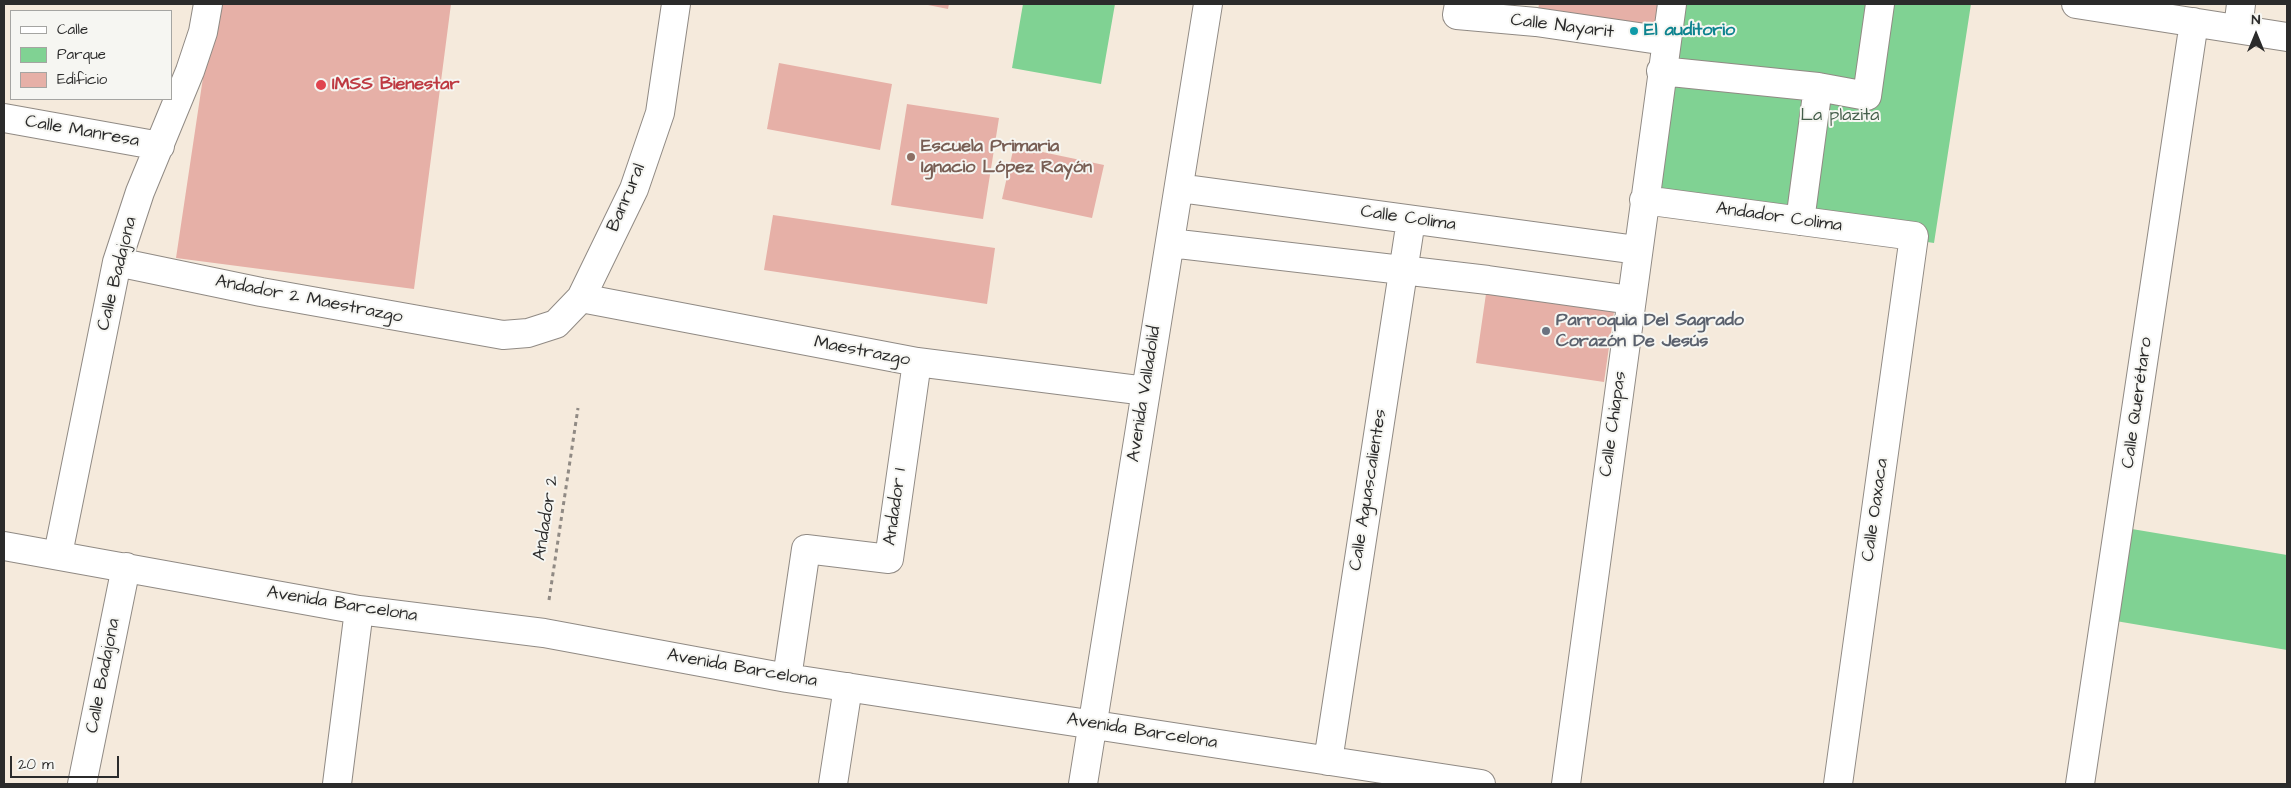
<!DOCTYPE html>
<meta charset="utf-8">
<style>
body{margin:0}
#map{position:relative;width:2291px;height:788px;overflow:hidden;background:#f5eadc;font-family:"Architects Daughter",sans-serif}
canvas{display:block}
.frame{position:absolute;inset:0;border:5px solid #2b2b2b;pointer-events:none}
.legend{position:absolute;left:10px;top:10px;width:162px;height:90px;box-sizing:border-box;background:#f6f6f2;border:1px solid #a5a5a2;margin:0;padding:6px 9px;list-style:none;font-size:15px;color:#2b2b2b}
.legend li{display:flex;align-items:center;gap:10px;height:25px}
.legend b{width:25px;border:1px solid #a5a5a2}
.north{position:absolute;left:2231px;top:10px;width:50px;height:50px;-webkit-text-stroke:4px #f6f6f2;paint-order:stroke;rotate:0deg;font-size:14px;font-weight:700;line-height:20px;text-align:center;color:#2b2b2b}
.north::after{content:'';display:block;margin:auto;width:18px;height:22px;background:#2b2b2b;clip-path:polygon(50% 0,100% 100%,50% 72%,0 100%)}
.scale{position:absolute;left:10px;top:756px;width:109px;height:22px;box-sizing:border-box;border:2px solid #2b2b2b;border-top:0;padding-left:6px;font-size:15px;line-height:18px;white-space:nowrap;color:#2b2b2b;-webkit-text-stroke:4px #f6f6f2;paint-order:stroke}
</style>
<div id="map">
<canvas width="2291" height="788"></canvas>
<div class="frame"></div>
<ul class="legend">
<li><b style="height:6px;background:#fff"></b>Calle</li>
<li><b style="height:14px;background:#80d293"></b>Parque</li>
<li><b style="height:14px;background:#e6b0a7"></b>Edificio</li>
</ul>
<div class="north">N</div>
<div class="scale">20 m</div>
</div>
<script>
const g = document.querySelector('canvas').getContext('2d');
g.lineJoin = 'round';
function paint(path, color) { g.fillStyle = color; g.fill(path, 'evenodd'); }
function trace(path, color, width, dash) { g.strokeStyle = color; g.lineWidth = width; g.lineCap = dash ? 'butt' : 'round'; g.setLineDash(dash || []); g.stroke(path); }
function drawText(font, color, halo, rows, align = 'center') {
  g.font = font + ' "Architects Daughter",sans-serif'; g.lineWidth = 4; g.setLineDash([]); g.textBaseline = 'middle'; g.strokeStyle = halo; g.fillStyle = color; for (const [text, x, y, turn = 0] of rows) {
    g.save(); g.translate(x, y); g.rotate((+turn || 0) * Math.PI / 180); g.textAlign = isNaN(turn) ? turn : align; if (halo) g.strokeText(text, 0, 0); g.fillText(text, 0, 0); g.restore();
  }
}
paint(new Path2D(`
 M1023,4h92l-14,80 -89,-16z
 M1672,4h299l-37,239 -290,-43z
 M2120,527l167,28v95l-183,-31z`), '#80d293');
paint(new Path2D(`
 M214,4h237l-37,285 -238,-31z
 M923,4h26l-1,5z
 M1539,4h133l-6,37 -130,-19z
 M779,63l113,21 -12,66 -113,-21z
 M907,104l92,14 -16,101 -92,-14z
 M1014,146l90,19 -12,53 -90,-19z
 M773,215l222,33 -8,56 -223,-34z
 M1488,280l128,18 -12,84 -128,-19z`), '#e6b0a7');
const street = new Path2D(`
 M1459,4l-2,11 79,7 130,19
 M2076,4l211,33
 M2238,29l3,-25
 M1661,71l157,16
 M4,118l156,28
 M1179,188l458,62
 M1644,200l270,36 -76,548
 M1800,221l18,-134 49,9 13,-92
 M1170,243l318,37 143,20
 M117,262l144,30 242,43 25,-2 28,-9 25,-26 53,-109 26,-76 16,-109
 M581,298l336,64 229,29
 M4,546l355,64 185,23 243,45 694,106
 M58,554l59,-292 23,-70 50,-121 13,-39 5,-28
 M787,678l19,-129 83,10 28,-197
 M1328,761l83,-541
 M82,784l44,-217
 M337,784l22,-174
 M833,784l15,-97
 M1083,784l125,-780
 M1566,784l106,-780
 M2080,784l114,-762`);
trace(street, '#908a84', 30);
trace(new Path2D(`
 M549,600l29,-192`), '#908a84', 3, [4, 4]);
trace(street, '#fff', 28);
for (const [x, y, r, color] of [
 [1634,31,5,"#0f9aa8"],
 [321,85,6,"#e0444e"],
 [911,157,5,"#8d6e63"],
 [1546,331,5,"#6b7280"]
]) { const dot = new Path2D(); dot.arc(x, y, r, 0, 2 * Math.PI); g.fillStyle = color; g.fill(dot); trace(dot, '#f6f6f2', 2); }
drawText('18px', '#2b2b2b', '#f6f6f2', [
 ["Calle Nayarit",1562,27,7],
 ["Calle Manresa",82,132,10],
 ["Banrural",627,198,-67],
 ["Andador Colima",1779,218,8],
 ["Calle Colima",1408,219,8],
 ["Calle Badajona",118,274,-76],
 ["Andador 2 Maestrazgo",309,300,11],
 ["Maestrazgo",862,352,11],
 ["Avenida Valladolid",1145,394,-81],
 ["Calle Querétaro",2138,403,-82],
 ["Calle Chiapas",1614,424,-82],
 ["Calle Aguascalientes",1369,490,-81],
 ["Andador 1",896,507,-82],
 ["Calle Oaxaca",1876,510,-82],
 ["Andador 2",547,518,-81],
 ["Avenida Barcelona",342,605,9],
 ["Avenida Barcelona",742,669,10],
 ["Calle Badajona",104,676,-79],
 ["Avenida Barcelona",1142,732,9]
]);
drawText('bold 18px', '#0d838f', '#f6f6f2', [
 ["El auditorio",1644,31]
], 'left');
drawText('bold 18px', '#be3a42', '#f6f6f2', [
 ["IMSS Bienestar",332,85]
], 'left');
drawText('18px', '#445d4a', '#f6f6f2', [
 ["La plazita",1840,116]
]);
drawText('bold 18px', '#785e54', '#f6f6f2', [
 ["Escuela Primaria",921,147],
 ["Ignacio López Rayón",921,168]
], 'left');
drawText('bold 18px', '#5b616d', '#f6f6f2', [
 ["Parroquia Del Sagrado",1556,321],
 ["Corazón De Jesús",1556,342]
], 'left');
</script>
